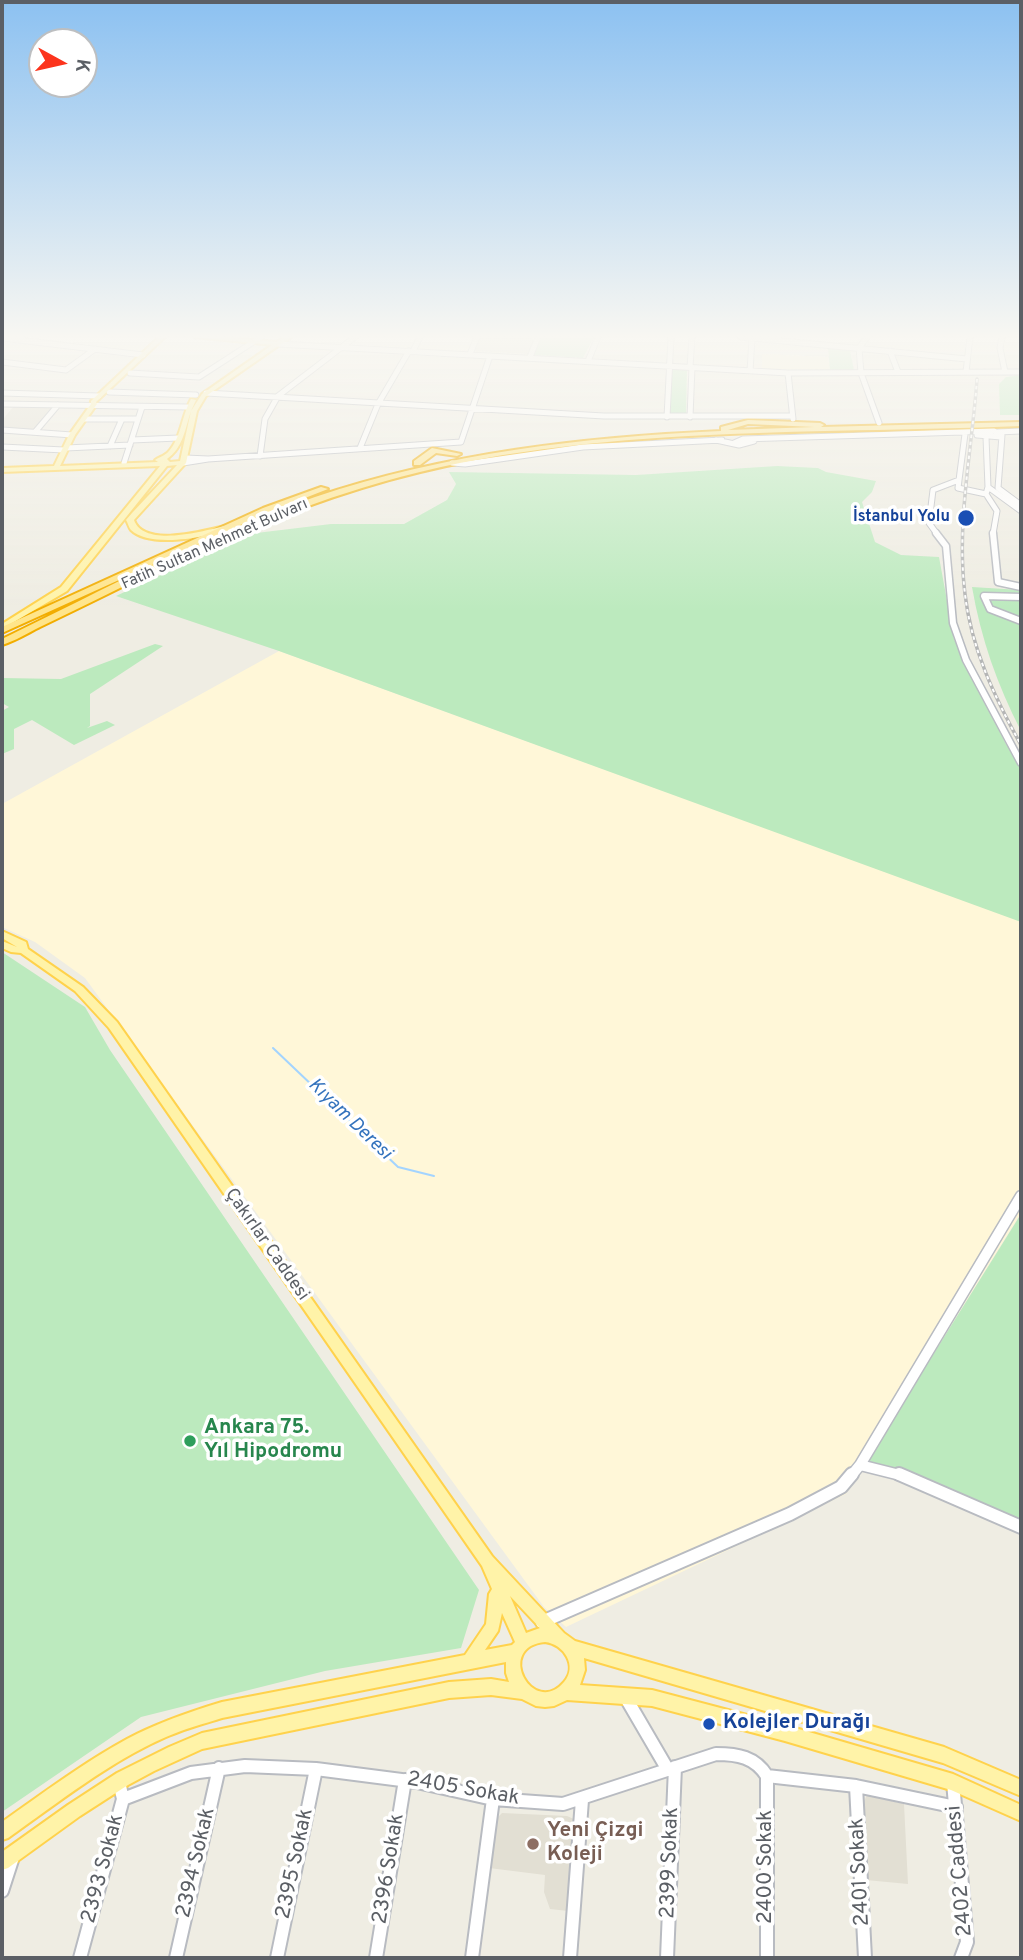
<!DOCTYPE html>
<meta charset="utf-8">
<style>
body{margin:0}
#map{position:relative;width:1023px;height:1960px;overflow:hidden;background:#efede3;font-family:Overpass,sans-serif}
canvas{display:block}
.frame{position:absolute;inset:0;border:4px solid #5b5f65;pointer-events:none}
.north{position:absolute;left:28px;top:28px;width:70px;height:70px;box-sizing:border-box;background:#fff;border:2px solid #bdbfc1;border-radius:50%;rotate:98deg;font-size:19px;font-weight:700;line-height:28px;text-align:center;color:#5b5f65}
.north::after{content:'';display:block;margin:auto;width:24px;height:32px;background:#fc341d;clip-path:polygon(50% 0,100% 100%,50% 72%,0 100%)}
</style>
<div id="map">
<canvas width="1023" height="1960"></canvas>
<div class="frame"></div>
<div class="north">K</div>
</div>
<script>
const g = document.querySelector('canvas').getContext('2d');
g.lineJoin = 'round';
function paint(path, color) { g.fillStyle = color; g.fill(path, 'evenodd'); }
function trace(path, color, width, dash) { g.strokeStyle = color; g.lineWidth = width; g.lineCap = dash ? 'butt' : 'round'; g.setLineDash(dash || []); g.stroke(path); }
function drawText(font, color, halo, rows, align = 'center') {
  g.font = font + ' Overpass,sans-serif'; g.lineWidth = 7; g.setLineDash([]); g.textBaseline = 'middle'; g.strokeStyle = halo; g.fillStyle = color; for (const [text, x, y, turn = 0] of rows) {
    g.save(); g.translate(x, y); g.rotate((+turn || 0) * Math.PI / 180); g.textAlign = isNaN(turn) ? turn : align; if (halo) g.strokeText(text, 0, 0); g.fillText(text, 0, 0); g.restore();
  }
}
paint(new Path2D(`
 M762,354l66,3 2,13 -68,-1z
 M279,651l742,270v292l-175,281 -280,133 -22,-20 -459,-629 -50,-36 -33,-15v-123z`), '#fff7d8');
paint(new Path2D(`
 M480,337h54l-6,17 -54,-3z
 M14,406l36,1 2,1 -18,22 -32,-1v-9z
 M867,1795l37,9 4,80 -42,-4 -3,-77z
 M502,1813l65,3 9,4 -8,91 -18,-2 -6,-17 1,-17 -56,-7 6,-48z`), '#e2dfd3');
paint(new Path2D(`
 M540,337h54l-11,21 -49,-3z
 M828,347l22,3 4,20h-24z
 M671,369l16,1 -1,45h-16z
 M1021,375v40h-21l-1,-31 7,-7z
 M777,466l41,2 8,4 50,9 -4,11 -10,10 13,40 26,13 38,2 15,82 52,105 15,23v155l-742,-271 -163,-55 132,-62 83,-10h73l43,-24 9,-16 -7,-12 187,3z
 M972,587l49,3v141c-24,-47 -40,-92 -49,-144z
 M155,644l8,2 -73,48v32l-3,2 20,-7 8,4 -41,20 -42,-25 -18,9v20l-12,5v-43l7,-4 -7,-4v-25l59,1z
 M2,952l83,55 25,43 369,540 -18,58 -136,23 -184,46 -139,95z
 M1021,1214v308l-157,-57z`), '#bceabe');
trace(new Path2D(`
 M273,1048l125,119 36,9`), '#a3d4ff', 2);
const minorFar3 = new Path2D(`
 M741,337l226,22
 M1002,337l-2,11 5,24
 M2,338l141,17
 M278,344l510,29 233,-1
 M859,348l2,25 18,50
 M859,348l8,-11
 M413,351l7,-14
 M890,351l8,21
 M470,354l7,-17
 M530,357l8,-20
 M588,361l10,-24
 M2,362l64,8 29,-21
 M690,367l2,-30
 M750,371l2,-33
 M966,372l4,-35
 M130,373l69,4 62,-40
 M788,373l5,46
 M109,392l87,3
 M2,393l97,3
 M206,393l398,23h188
 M2,404l186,3
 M667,417l4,-80
 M690,417l2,-50
 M84,419h54
 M2,430l70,5
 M35,432l23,-27
 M998,432l23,-1
 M977,435l24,2
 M986,437l2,50 33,24
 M132,440l46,-2
 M716,440l23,5 15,-4
 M734,443l9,-4 251,-8 8,4 -4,53 23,17
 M110,446l12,-27
 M2,447l62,3
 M66,448l64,-3
 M360,448l18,-44 31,-53
 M260,456l5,-37 13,-23 77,-59
 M208,459l253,-17 29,-86
 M124,463l18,-56
 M183,463l25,-4 -22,-1
 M452,463l13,1 118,-17 139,-7
 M959,480l-1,8 28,6
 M988,487l-2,7 11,17 -4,23
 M937,534l-8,-11 4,-33 26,-10 6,-46`);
const minorFar2 = new Path2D(`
 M936,533l10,13 7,77 13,37 55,103
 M993,533l5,49 23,5
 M1021,597l-37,-1 6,13 31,12`);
const minorFar1 = new Path2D(`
 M860,1465l161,-269
 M851,1476l9,-11 44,11`);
const minor = new Path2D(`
 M899,1474l122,53
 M542,1622l248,-108 51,-27 11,-13
 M626,1698l42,72
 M767,1776v182
 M953,1782l14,160 -6,16
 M856,1786l9,172
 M123,1799l68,-26 54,-7 71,3 101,13 76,17 70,5 153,-50c22,0 39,3 51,22l89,10 100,21
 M2,1891l11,-34
 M80,1958l43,-159 -4,-17
 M176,1958l43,-190
 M277,1958l39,-189
 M376,1958l29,-178
 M472,1958l21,-159
 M570,1958l12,-158
 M667,1958l8,-191`);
const major = new Path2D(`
 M159,337h6l-69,65 1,2 -22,31 -15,31 98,-4 -3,-2c4,-3 10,-4 14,-9 12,-13 13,-36 22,-52l5,1 -5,11 11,-17 70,-49 -77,-8h24l58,5 7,-5h7l-85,59 -9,15 -11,52 -52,57c10,28 69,11 91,6l4,2c-20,10 -80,20 -98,2 -2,-2 -3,-7 -5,-10l6,-7 45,-48 -10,1 -100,125 -65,38v-5l59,-37 99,-121 -158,6v-4l52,-2 15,-31 22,-31v-3zM191,411l-11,50 -10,1 -3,-3c16,-11 18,-30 24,-48z
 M2,931l24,11 2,7 55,38 34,35 375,534 72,77 11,8 369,106 77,33v16l-78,-33 -359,-105 1,12 -5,15 72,5 133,35 168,49 68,31v16l-70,-31 -166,-49 -133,-35 -85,-6 -13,6 -9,1 -9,-1 -14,-7 -31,-4 -42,3 -247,51 -48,22 -26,14 -48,31 -72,52 -6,2v-18l66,-47 49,-32 52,-26 33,-14 247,-51 42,-3 18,3 -3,-9v-11l-284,56c-19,6 -38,11 -56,19 -57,25 -107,65 -158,101l-6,2v-18c41,-29 81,-59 125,-83 30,-16 62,-27 95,-37l243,-47 21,-31 3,-30 3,-5 -10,-23 -373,-538 -34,-37 -54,-38 -10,-1 -9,-4v-7l15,6 -15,-9zM510,1596l30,32 -14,5zM502,1613l13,29 -3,3 -27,5 13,-19zM545,1642c19,2 33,24 19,40 -31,36 -70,-35 -19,-40z`);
const highway = new Path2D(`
 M748,420l72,3 4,2 -3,2 200,-5v4c-216,9 -451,-3 -659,62 -82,25 -159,60 -236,97 -28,14 -57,28 -86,42 -12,6 -25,14 -38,18v-6c103,-50 205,-105 313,-142 131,-44 269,-60 406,-66v-4zM748,424l67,3 -87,3z
 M432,448l29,6 -4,2 -21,-3 -16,12h-6v-4z
 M321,487l7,2 -59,23 -267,121v-6l261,-119z`);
trace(minorFar3, '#b8bbc1', 7);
trace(minorFar2, '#b8bbc1', 9);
trace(minorFar1, '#b8bbc1', 13);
trace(minor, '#b8bbc1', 16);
trace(major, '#ffd24c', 4);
trace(highway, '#f2ad00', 4);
trace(minorFar3, '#fff', 5);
trace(minorFar2, '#fff', 6);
trace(minorFar1, '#fff', 10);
trace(minor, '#fff', 12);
paint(major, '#fff3a8');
paint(highway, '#ffe58a');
const rail = new Path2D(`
 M977,379c-5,71 -21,144 -12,215 6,54 30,104 56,151`);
trace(rail, '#b5b6b6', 3.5);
trace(rail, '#fff', 2, [3.5]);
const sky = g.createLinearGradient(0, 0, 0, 612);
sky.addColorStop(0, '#8cc1f1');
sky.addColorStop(0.55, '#f8f7f2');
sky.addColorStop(1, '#f8f7f200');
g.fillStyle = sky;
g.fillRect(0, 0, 1023, 612);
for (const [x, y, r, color] of [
 [966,518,9,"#1a4fb4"],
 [190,1441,7,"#2e9e5b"],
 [709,1724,7,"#1a4fb4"],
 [533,1844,7,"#8d6e63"]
]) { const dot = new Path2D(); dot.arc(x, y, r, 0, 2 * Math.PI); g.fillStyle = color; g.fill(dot); trace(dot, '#fff', 2.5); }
drawText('bold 16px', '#164399', '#fff', [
 ["İstanbul Yolu",950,518]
], 'right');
drawText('16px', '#5b5f65', '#fff', [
 ["Fatih Sultan Mehmet Bulvarı",215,545,-24]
]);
drawText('18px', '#5b5f65', '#fff', [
 ["Çakırlar Caddesi",266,1245,55]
]);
drawText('italic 19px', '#3473bd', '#fff', [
 ["Kıyam Deresi",349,1120,44]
]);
drawText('bold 21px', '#27864d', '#fff', [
 ["Ankara 75.",204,1429],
 ["Yıl Hipodromu",204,1453]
], 'left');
drawText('bold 21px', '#164399', '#fff', [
 ["Kolejler Durağı",723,1724]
], 'left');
drawText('21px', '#5b5f65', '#fff', [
 ["2405 Sokak",463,1790,10],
 ["2394 Sokak",197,1863,-77],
 ["2399 Sokak",671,1863,-88],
 ["2395 Sokak",296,1864,-78],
 ["2400 Sokak",767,1867,-90],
 ["2393 Sokak",104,1869,-75],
 ["2396 Sokak",390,1869,-81],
 ["2402 Caddesi",961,1871,-95],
 ["2401 Sokak",861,1872,-93]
]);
drawText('bold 21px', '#785e54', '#fff', [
 ["Yeni Çizgi",547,1832],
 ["Koleji",547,1856]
], 'left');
</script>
